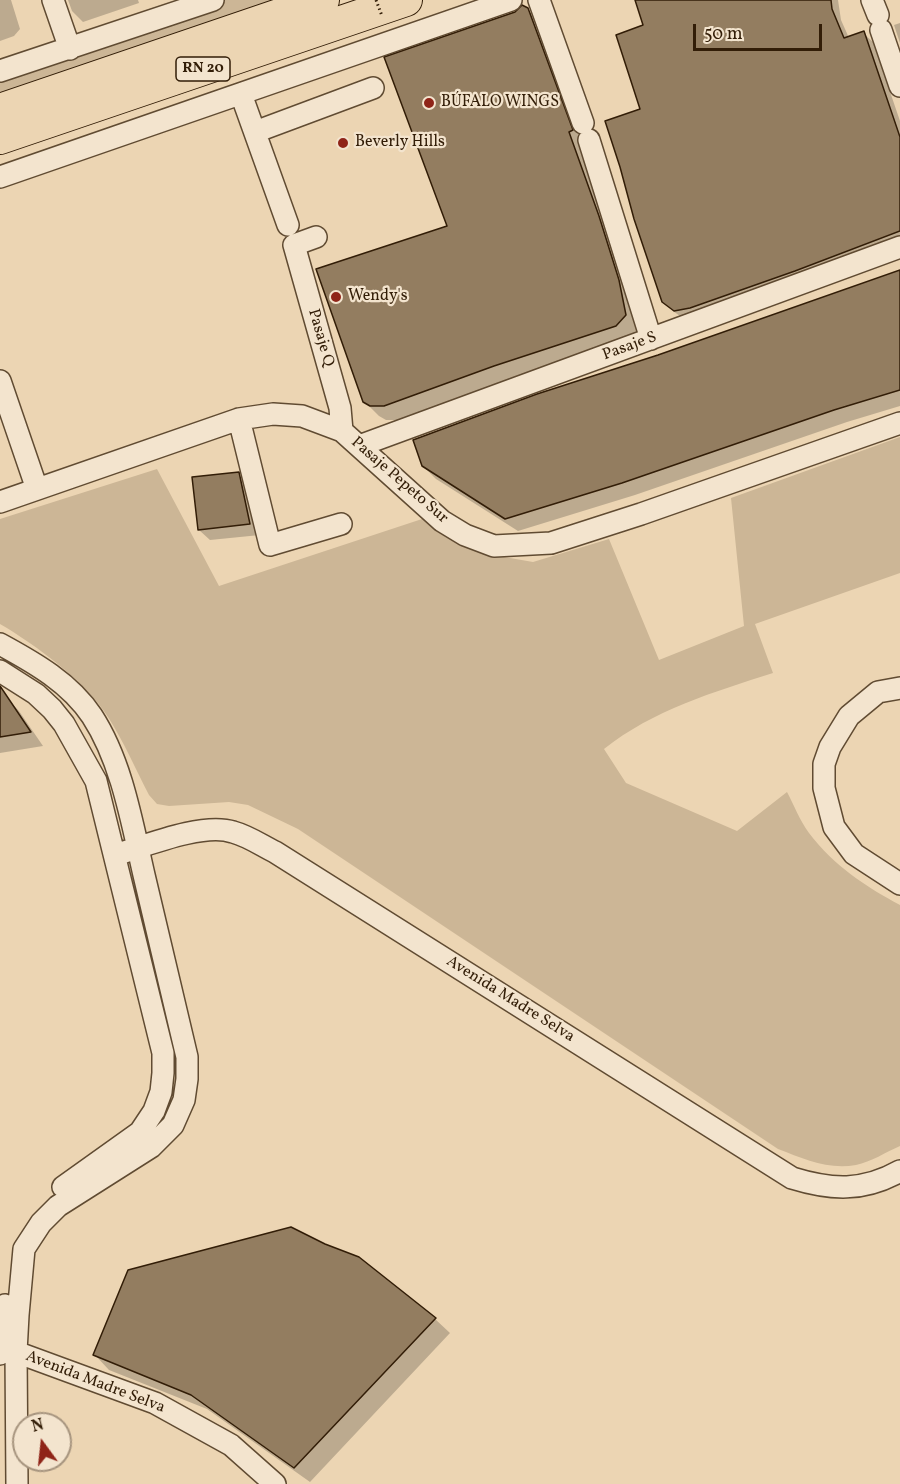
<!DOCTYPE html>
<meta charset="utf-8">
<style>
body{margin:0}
#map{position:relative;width:900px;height:1484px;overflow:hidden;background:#ecd5b3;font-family:Vollkorn,serif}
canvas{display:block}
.north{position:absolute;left:12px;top:1412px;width:60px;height:60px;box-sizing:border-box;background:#f3e4ce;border:2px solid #a6947e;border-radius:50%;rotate:345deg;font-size:16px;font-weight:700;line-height:24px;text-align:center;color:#321d07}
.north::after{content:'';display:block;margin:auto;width:21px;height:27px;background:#8f2418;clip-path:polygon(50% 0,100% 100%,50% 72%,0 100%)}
.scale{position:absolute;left:693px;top:24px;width:129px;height:27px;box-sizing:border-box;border:3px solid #321d07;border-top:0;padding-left:8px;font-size:18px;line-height:21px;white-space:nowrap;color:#321d07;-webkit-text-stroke:4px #f3e4ce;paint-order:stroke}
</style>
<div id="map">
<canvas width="900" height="1484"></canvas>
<div class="north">N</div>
<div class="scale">50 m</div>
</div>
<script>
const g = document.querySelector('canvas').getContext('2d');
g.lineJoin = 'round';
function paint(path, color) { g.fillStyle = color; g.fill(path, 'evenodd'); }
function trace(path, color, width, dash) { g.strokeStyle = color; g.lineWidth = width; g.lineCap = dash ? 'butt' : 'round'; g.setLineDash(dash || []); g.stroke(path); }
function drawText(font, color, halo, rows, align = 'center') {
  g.font = font + ' Vollkorn,serif'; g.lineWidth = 4.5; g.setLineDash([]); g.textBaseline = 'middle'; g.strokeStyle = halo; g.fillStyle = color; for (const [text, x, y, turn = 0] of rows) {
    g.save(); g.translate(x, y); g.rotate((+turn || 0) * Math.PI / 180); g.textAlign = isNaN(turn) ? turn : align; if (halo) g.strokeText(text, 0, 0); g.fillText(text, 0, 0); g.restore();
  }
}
paint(new Path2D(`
 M224,0h49l-273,93v-16z
 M900,437v136l-145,51 18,49c-59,19 -120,37 -169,76l22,34 111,48 50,-39c7,13 13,29 22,41 25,33 56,53 91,72v241c-14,6 -29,16 -44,19 -28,5 -52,-6 -78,-16l-480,-320 -50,-24 -19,-3 -60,4 -12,-2 -8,-9c-13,-25 -25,-53 -41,-78 -22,-35 -72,-72 -108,-93v-105l157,-50 62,117 203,-67 37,24 28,11 46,8 76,-23 50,121 85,-34 -13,-128z`), '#ccb696');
paint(new Path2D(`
 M0,0h11l9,29 -6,7 -14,5z
 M68,0h70l1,3 -56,19 -11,-11z
 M636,0h202l3,20 8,18 14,-5 10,9 27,79v122l-216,76 -11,-8 -9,-10 -22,-191 3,-84z
 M527,9l15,15 44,121 53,185 -9,10 -121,40 -110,40h-13l-7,-4 -15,-15 85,-174z
 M900,23v20l-6,-18z
 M900,271v135l-53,16 -212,73 -117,36 -82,-52 -13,-13 236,-110z
 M238,473l11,11 11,51 -50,5 -11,-10z
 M0,696h5l14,15 24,35 -43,7z
 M358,1259l77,60 15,14 -140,149 -103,-73 -98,-39 -14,-15z`), '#0003');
const building = new Path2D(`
 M635,0h196l1,9 12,29 20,-7 36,106v94l-105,40 -105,37 -16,3 -12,-9 -28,-83 -14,-52 -15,-46 35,-12 -24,-74 27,-10z
 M522,5l6,3 45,122 -4,2 30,84 20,64 7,35 -10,11 -122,40 -110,40h-14l-7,-4 -47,-133 131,-43 -63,-169 131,-45z
 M900,270v120l-66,20 -212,73 -117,36 -83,-53 -9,-26 124,-46 121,-39z
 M239,472l11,52 -52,6 -6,-53z
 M0,686l31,46 -31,5z
 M291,1227l34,17 34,13 77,61 -142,150 -103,-73 -98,-40 35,-85z`);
paint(building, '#937d60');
trace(building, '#321d07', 1.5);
const minor = new Path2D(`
 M53,0l17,49
 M539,0l44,123
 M872,0l6,15
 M881,30l19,56
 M0,71l213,-71
 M241,94l47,131
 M255,132l118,-44
 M589,140l62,199
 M0,177l511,-177
 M316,237l-22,8 46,163 2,23
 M0,381l37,108
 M239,419l31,126 71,-21
 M359,446l541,-199
 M0,502l239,-83 34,-5 29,2 40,15 100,90 23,14 29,11 57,-3 90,-29 259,-91
 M0,644c35,19 70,39 92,72 30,46 40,107 52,159 15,61 29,122 43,182v22l-3,21 -11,25 -22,22 -93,59 -17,17 -17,26 -6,66 -2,37 1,132
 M0,671l36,23 16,15 12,15 32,57 67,272v20l-2,19 -7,19 -14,21 -77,55
 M900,688l-22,4 -29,24 -19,31 -6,17v24l10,39 20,27 46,30
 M115,855c30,-9 88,-33 118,-23 15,4 28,13 42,20l517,326c39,12 71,14 108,-7
 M5,1351l11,1 139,51 76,42 44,39
 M0,1354l5,-49`);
const highway = new Path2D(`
 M0,110l323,-110
 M0,138l406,-138`);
trace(minor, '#604b32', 24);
trace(highway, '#321d07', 34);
trace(minor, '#f3e4ce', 21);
trace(highway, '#ecd5b3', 32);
trace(new Path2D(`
 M376,0l6,16`), '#321d07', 3, [1.5, 3]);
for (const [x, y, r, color] of [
 [429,103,6,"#8f2418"],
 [343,143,6,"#8f2418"],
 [336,297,6,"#8f2418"]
]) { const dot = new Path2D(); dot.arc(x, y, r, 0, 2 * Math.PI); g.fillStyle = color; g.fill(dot); trace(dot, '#f3e4ce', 2); }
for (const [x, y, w] of [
 [203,69,54]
]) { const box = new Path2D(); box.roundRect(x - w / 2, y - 12, w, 24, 4.5); g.fillStyle = '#f3e4ce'; g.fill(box); trace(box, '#321d07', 1.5); }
drawText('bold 15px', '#321d07', null, [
 ["RN 20",203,69]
]);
drawText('16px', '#321d07', '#f3e4ce', [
 ["BÚFALO WINGS",441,103],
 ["Beverly Hills",355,143],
 ["Wendy's",348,297]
], 'left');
drawText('16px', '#321d07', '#f3e4ce', [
 ["Pasaje Q",320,338,74],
 ["Pasaje S",630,347,-20],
 ["Pasaje Pepeto Sur",399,481,41],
 ["Avenida Madre Selva",510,1000,32],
 ["Avenida Madre Selva",95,1383,21]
]);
</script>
